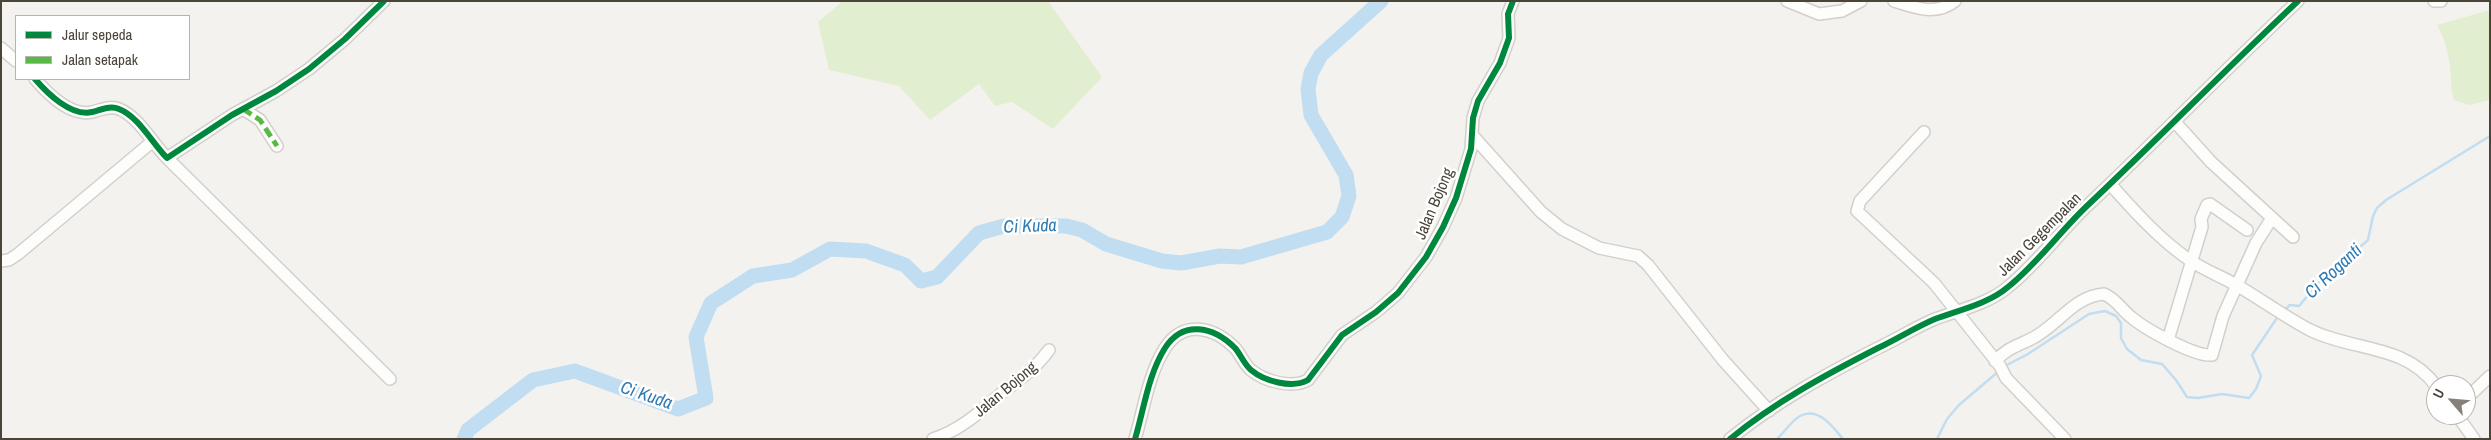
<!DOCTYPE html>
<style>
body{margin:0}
#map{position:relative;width:2491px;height:440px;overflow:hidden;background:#f4f2ee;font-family:"Archivo Narrow",sans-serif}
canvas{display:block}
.frame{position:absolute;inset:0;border:2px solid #4b4439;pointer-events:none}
.legend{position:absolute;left:15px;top:15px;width:175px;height:65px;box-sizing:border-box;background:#fff;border:1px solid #b7b4b0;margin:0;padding:6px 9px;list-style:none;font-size:15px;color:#4b4439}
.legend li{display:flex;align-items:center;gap:10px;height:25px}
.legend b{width:25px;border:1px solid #b7b4b0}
.north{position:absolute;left:2426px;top:375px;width:50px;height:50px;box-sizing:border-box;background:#fff;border:1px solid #b7b4b0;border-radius:50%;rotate:297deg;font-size:14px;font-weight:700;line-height:20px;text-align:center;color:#4b4439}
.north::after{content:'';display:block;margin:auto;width:18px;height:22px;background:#868178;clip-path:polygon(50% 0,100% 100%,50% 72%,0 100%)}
</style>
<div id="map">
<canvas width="2491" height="440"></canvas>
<div class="frame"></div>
<ul class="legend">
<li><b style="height:6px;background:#00873e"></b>Jalur sepeda</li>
<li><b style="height:6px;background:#58b947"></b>Jalan setapak</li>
</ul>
<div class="north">U</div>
</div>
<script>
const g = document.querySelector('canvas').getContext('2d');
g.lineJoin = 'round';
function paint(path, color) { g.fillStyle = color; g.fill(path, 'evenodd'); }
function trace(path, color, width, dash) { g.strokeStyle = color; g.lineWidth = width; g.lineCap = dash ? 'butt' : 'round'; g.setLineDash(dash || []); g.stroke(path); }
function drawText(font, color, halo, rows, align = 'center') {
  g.font = font + ' "Archivo Narrow",sans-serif'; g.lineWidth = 5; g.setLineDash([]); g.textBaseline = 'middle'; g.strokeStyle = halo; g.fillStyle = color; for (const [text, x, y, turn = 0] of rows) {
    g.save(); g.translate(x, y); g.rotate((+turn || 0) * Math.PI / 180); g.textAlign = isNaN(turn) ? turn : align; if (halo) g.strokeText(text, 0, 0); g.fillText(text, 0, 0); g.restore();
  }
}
paint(new Path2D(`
 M843,1h205l54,76 -49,52 -41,-27 -17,4 -16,-22 -49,36 -31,-34 -70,-16 -11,-48z
 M2490,10v90l-21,5 -15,-5c-4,-15 -2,-18 -4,-32 -1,-15 -6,-30 -13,-43z`), '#e1eecf');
trace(new Path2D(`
 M2283,311l7,-6 9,1 21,-25 48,-41 5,-24 4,-8 9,-8 104,-64
 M2003,367l25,-13 61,-40 16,-3 11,5 5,7v15l6,11 14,11 21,4 14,16 11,17 11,1 24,-4 27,4 7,-9 5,-13 -9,-21 27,-40
 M1777,439c8,-7 14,-18 23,-23 18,-10 33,11 43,23
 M1937,439l10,-20 12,-14 40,-34`), '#c0ddf1', 2.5);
trace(new Path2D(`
 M464,439l4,-9 65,-50 42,-9 103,38 28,-11 -10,-61 15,-34 42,-27 39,-6 38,-21 36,2 39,14 16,16 16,-4 42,-44 25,-7h62l16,4 24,14 56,17 19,2 39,-7 21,1 86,-25 15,-15 7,-21 -3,-21 -35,-60 -3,-26 3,-16 10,-18 60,-54`), '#c0ddf1', 15);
const minor = new Path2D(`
 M1787,1l32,13 23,-3 19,-10
 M1894,1c21,7 42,15 61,0
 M2434,1h7
 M1,48l15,13
 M35,79c12,14 36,38 57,33 9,-2 18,-7 27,-3 20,8 33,34 48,49l65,-43 44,-24 33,-22 36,-30 39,-38
 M243,109l17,11 17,26
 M2175,122l36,40 82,75
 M1924,132l-64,69 -3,10 77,72 66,83 6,12 59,61
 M1473,136l68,76 21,17 37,19 39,8 10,9 75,95 46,51
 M167,158l223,221
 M2111,185c24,27 50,56 80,76 15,10 32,16 47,25 24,14 47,31 72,44 42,21 96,14 126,56
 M1,261l8,-1 9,-6 135,-113
 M2168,340l34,-113 -1,-8 6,-14 3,-1 37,26
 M1995,361c14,-14 20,-14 36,-22 26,-12 42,-43 73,-45 12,5 17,15 27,23 14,12 64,40 81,38l11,-39 33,-73 16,-25
 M2466,399l24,-23
 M2457,415l17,24
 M933,439c28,-9 48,-28 70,-47 17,-13 33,-24 46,-42
 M1135,439c9,-30 13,-64 30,-91 18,-28 48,-22 70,0 6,7 9,16 16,22 13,11 41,19 57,10l34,-45 34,-23 22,-19 28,-36 17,-30 13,-29 15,-49 2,-31 5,-17 22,-38 9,-25 -1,-24 5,-13
 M1730,439c45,-37 97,-65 148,-91 19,-9 38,-21 57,-29 24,-9 53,-15 73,-32 30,-24 53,-57 81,-83 71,-67 138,-136 209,-203`);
trace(minor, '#d2d0cb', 14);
trace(minor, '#fdfdfc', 11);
trace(new Path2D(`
 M243,109l17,11 17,26`), '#58b947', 5, [10, 5]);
trace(new Path2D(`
 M35,79c12,14 36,38 57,33 9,-2 18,-7 27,-3 20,8 33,34 48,49l65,-43 44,-24 33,-22 36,-30 39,-38
 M1135,439c9,-30 13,-64 30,-91 18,-28 48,-22 70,0 6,7 9,16 16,22 13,11 41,19 57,10l34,-45 34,-23 22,-19 28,-36 17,-30 13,-29 15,-49 2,-31 5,-17 22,-38 9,-25 -1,-24 5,-13
 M1730,439c45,-37 97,-65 148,-91 19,-9 38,-21 57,-29 24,-9 53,-15 73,-32 30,-24 53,-57 81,-83 71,-67 138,-136 209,-203`), '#00873e', 6);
drawText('16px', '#4b4439', '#fff', [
 ["Jalan Bojong",1435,204,-67],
 ["Jalan Gegempalan",2040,235,-45],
 ["Jalan Bojong",1006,390,-40]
]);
drawText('italic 18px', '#2e7ab2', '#fff', [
 ["Ci Kuda",1030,227,-2],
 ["Ci Roganti",2334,272,-43],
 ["Ci Kuda",646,396,19]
]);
</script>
